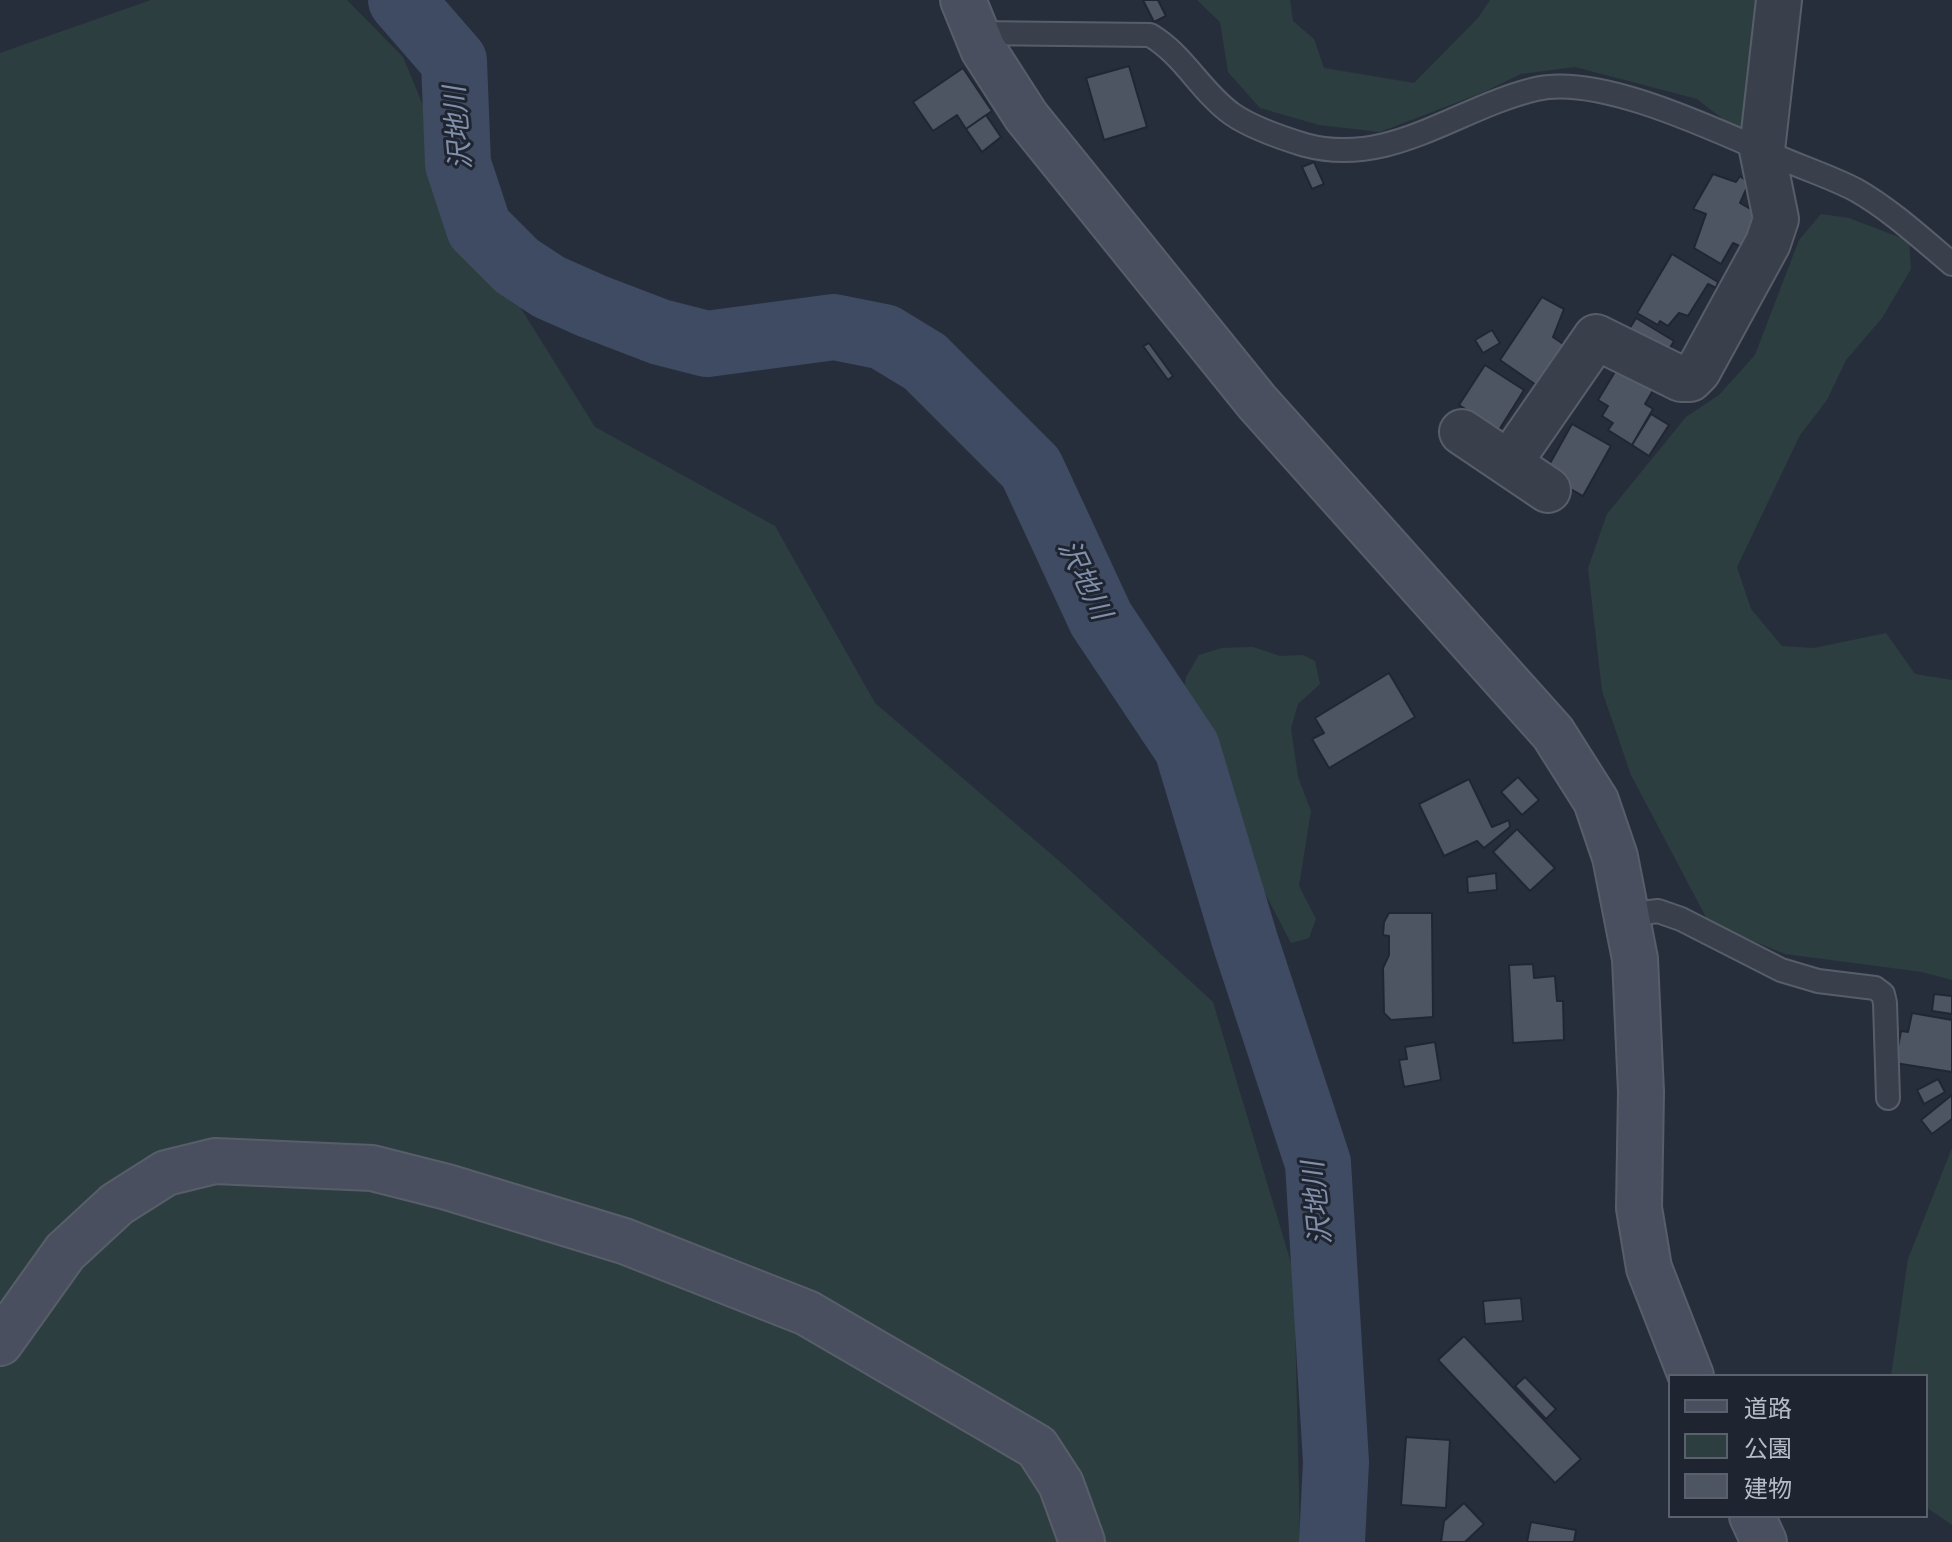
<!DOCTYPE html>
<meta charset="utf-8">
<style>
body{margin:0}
#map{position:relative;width:1952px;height:1542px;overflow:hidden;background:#272e3b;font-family:Cabin,"Noto Sans JP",sans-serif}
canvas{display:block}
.legend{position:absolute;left:1668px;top:1374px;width:260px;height:144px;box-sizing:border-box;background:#1f2530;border:2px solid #5b616c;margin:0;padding:10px 14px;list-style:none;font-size:24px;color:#b6bbc7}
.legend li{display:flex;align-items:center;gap:16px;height:40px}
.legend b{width:40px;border:2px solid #5b616c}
</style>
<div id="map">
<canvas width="1952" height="1542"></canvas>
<ul class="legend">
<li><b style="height:10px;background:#494f5e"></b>道路</li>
<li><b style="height:22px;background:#2d3e40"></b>公園</li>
<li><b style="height:22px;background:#4d5563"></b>建物</li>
</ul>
</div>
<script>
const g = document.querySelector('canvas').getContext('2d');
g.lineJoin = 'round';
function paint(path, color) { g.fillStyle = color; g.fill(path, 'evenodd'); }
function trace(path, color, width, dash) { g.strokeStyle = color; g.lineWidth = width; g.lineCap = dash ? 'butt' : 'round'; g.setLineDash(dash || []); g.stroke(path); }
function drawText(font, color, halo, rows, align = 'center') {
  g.font = font + ' Cabin,"Noto Sans JP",sans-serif'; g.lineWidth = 6; g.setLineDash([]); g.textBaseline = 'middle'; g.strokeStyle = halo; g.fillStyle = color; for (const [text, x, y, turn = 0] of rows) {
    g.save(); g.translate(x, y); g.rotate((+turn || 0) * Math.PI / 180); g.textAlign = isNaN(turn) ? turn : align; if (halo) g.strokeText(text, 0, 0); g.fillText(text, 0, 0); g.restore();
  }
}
paint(new Path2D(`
 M151,0h196l56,57 77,186 115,184 180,99 100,177 190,163 148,136 81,271 6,269h-1300v-1489z
 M1197,0h93l3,21 21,18 10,29 90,15 64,-65 12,-18h286l-20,132 -23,-5 -36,-28 -122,-32 -54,7 -37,18 -104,40 -61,-7 -59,-17 -32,-36 -8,-50z
 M1821,214l28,4 60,23 2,28 -29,49 -36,42 -19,40 -27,35 -63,132 14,42 31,37 32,2 72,-15 29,41 37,6v300l-30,-8 -137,-18 -76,-31 -78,-148 -29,-84 -14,-123 19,-54 79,-97 33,-22 36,-40 44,-115z
 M1253,647l27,9 23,-1 12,6 5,23 -22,20 -7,24 7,49 13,34 -12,75 17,33 -7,19 -18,5 -48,-92 -15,-64 -27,-41 -6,-26 -13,-21 4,-22 13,-22 23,-7z
 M1952,1148v377l-26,-18v-131h-35l17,-117z`), '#2d3e40');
trace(new Path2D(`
 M401,0l53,61 4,103 21,64 38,38 32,21 43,19 68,26 47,12 127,-17 50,10 41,25 106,106 70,151 86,129 58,193 73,222 18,299 -4,80`), '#3f4b62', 66);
const building = new Path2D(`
 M1143,0h15l8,16 -12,6z
 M1129,66l18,61 -43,13 -18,-62z
 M963,68l29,43 -26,18 -9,-14 -24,16 -20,-29z
 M986,115l15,22 -19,15 -16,-23z
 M1314,162l10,22 -12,5 -10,-22z
 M1713,174l23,8 4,-6 9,7 -9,20 14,8 -2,7 8,4 -14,27 -13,-6 -12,21 -27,-16 12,-34 -13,-5z
 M1672,254l46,28 -2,6 -8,-4 -20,32 -9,-3 -11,13 -8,-5 -2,4 -21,-12z
 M1542,297l22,12 -11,28 13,9 -27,41 -39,-27z
 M1636,318l38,23 -7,12 -39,-22z
 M1492,330l8,13 -17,10 -8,-13z
 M1149,343l24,33 -5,4 -25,-34z
 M1485,365l39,25 -25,40 -40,-25z
 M1619,365l36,22 -10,17 8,5 -21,36 -24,-15 5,-7 -11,-7 6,-10 -10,-6z
 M1651,414l18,11 -20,31 -17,-11z
 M1572,424l39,22 -28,50 -39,-22z
 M1389,673l26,44 -86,51 -17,-29 12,-6 -9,-15z
 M1518,777l21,23 -17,15 -21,-23z
 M1469,779l23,48 17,-7 1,7 -26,21 -7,-7 -33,15 -25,-52z
 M1517,829l38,39 -25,23 -37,-39z
 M1496,873l1,17 -29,3 -1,-16z
 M1389,913h43l1,104 -42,3 -7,-7 -1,-45 6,-13v-19l-6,-1 1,-13z
 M1533,964l1,14 21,-2 2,25h6l1,39 -51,3 -4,-78z
 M1934,994l18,2v18l-20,-3z
 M1912,1013l40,7v52l-57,-9 6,-32 7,1z
 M1435,1042l6,38 -37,7 -5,-27 8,-1 -2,-12z
 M1938,1079l7,13 -21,12 -7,-14z
 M1952,1095v24l-20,15 -11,-14z
 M1521,1298l2,23 -38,3 -2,-23z
 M1464,1336l117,123 -26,24 -117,-123z
 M1525,1377l31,32 -10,10 -31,-33z
 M1406,1437l44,3 -4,68 -45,-3z
 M1464,1503l20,21 -19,18h-24l3,-21z
 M1531,1522l45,8 -2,12h-47z`);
paint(building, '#4d5563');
trace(building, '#212732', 2);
const lane = new Path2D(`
 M976,33l174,2c34,20 51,57 82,79 20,14 50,24 73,31 85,23 151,-37 231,-56 65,-15 181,42 242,68 25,11 53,20 78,33 35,20 65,48 96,74
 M1626,915l32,-4 23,8 100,51 37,11 57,7 8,6 2,9 3,95`);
const street = new Path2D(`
 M1462,432l86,58
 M1509,463l87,-126 85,42h9l8,-8 70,-128 8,-24 -14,-69 17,-150`);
const secondary = new Path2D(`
 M963,0l20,49 43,67 231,286 296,331 43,68 19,56 20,102 6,133 -2,116 10,60 42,108
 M0,1343l65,-91 52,-48 49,-31 49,-12 157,7 75,19 177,54 183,72 230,134 24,37 21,58
 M1752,1516l12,26`);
trace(lane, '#585e69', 26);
trace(street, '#585e69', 48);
trace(secondary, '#585e69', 48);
trace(lane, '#3a404b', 22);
trace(street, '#3a404b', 44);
trace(secondary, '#494f5e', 44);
drawText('italic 28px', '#828faa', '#1f2530', [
 ["沢地川",459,128,-95],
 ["沢地川",1084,580,64],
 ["沢地川",1318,1203,-96]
]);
</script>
